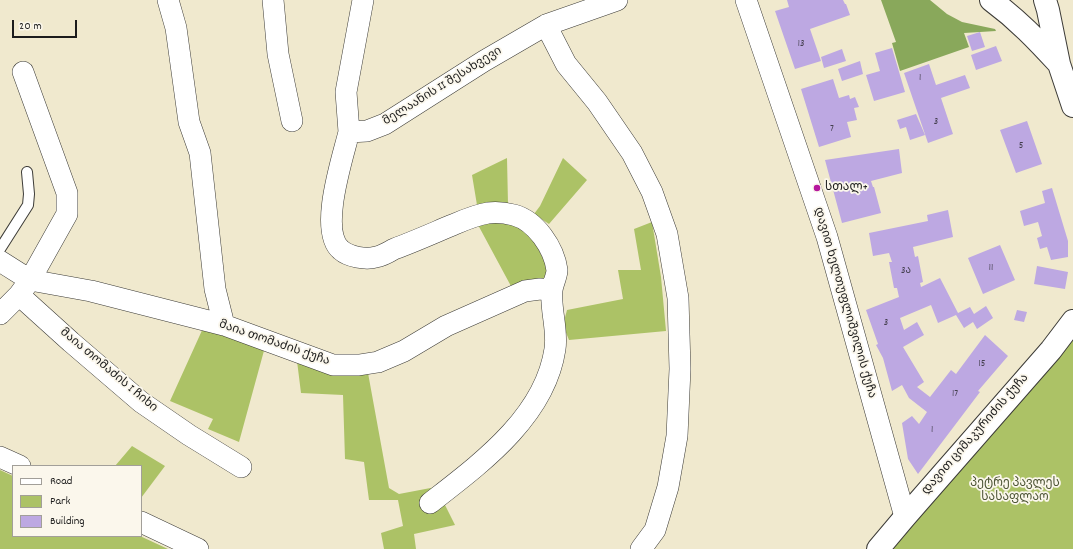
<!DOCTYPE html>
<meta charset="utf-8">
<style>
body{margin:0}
#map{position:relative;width:1073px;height:549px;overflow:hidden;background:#f0e9ce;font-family:Dekko,sans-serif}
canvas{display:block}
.legend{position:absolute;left:12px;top:465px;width:130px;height:72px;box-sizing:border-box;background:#fbf7ec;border:1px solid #a29f99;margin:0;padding:5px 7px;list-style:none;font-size:12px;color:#1c1c1c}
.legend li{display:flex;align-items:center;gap:8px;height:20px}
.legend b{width:20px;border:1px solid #a29f99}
.scale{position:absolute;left:12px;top:20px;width:65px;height:18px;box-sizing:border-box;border:2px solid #1c1c1c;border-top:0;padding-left:5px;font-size:12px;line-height:14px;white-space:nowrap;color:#1c1c1c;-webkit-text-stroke:3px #fbf7ec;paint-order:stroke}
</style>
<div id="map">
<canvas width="1073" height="549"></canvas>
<ul class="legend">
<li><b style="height:5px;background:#fff"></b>Road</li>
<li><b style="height:11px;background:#acc266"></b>Park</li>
<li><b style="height:11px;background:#bda8e2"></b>Building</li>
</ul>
<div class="scale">20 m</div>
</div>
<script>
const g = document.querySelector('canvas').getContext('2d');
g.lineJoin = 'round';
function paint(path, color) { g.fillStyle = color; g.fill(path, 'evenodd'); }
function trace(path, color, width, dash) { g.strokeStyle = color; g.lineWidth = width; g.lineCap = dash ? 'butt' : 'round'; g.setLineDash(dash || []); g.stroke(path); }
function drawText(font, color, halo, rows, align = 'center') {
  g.font = font + ' Dekko,"Noto Sans Georgian",sans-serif'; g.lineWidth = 3.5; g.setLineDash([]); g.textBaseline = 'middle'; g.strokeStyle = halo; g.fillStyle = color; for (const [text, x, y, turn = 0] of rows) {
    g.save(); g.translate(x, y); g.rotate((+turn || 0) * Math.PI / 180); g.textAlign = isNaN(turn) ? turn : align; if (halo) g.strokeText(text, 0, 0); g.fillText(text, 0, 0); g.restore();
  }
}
paint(new Path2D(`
 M507,158l1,46 -31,1 -5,-30z
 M563,158l24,22 -38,44 -15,-10 6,-8z
 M517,222l16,16 14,29 -2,11 -11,6 -22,4 -35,-65z
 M652,222l9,55 5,54 -97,9 -6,-15 4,-15 56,-11 -5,-29h23l-7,-41z
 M204,326l61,21 -26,95 -31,-13 5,-10 -43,-18z
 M1073,330v219h-184z
 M297,361l71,12 21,115 10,6 42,-8 3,17 11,22 -41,9 2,15h-32l-3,-16 22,-7 -5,-26h-29l-5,-38 -19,-3 -2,-64 -42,-2z
 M132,446l33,20 -24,32v-32h-26z
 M0,470l13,6v60h127l28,13h-168z`), '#acc266');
paint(new Path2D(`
 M881,0h49l17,14 15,8 33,7 1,2 -32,2 5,14 -69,24 -8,-28 4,-1z`), '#89a85b');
paint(new Path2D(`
 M787,0h56l2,4h1l4,11 -40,14 11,32 -26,8 -20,-58 14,-4z
 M980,32l5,15 -13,4 -5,-15z
 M996,46l6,15 -26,9 -5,-15z
 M892,48l13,44 -31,9 -8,-26 14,-4 -5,-18z
 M842,49l4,12 -22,7 -3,-11z
 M860,61l3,13 -21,7 -4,-12z
 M929,64l7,21 29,-10 5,13 -29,10 12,36 -25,9 -24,-70z
 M833,79l6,19 10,-3 1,4 5,-2 4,10 -5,1 3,12 -10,2 4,15 -32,10 -18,-58z
 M916,114l9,21 -15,5 -4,-13 -6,2 -3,-9z
 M1027,121l15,43 -26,9 -16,-43z
 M899,149l3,24 -31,8 2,6h1l7,26 -39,10 -17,-63z
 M1052,188l16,53v16l-17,3 -4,-13 -7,2 -3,-11 5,-2 -4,-14 -14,4 -4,-15 25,-8 -3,-12z
 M948,210l5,27 -40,10 2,10 3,-1 5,26 -3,1 1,4 19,-9 18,35 12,-6 4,7 12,-8 7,12 -16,11 -4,-7 -9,6 -8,-13 -18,8 -7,-18 -31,13 4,12 13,-8 7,13 -21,12 21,35 -7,5 13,10 21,-27 5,4 29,-39 23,21 -30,35 2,1 -62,82 -10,-15 -6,-36 10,-7 7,8 8,-12 -18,-14 -7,-13 -10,6 -9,-33 -7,-13 2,-1 -12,-34 33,-13 -2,-9h-3l-5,-26h3l-3,-9 -16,3 -4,-23 59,-12 -1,-6z
 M1000,245l15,35 -32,14 -15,-36z
 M1037,266l31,6 -3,17 -31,-5z
 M1017,310l10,2 -3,10 -10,-2z`), '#bda8e2');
const lane = new Path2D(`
 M0,249l28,-44 1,-11 -2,-22`);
const street = new Path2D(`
 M168,0l8,28 13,94 11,31 15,136 9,36
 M273,0l5,54 14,67
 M746,0l81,237 78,280
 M546,25l20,39 31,38 35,51 20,39 15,42 11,64 2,71 -3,67 -9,51 -13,43 -14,19
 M349,132l-3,-40 17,-92
 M0,261l30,19 37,-66v-21l-44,-121
 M19,295l52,47 70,60 48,33 52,32
 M0,314l19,-19 11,-15 61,11 133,34 109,40h26l19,-3 26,-11 42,-25 79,-35 15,-2 12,1
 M0,457l20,9
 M430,503c50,-39 115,-86 125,-154 3,-19 -5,-40 -3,-59 1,-7 5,-14 5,-20 -3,-22 -21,-49 -43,-55 -8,-2 -18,-3 -26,-2 -13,2 -26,8 -38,13 -19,8 -37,16 -56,23 -5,3 -12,7 -18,8 -10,3 -27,0 -35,-7 -23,-19 2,-93 8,-118l18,-1 18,-7 99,-63 62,-36 71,-25
 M141,522l57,27`);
const secondary = new Path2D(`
 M991,0c27,20 46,40 68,64
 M1045,0l3,10 11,54 14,42
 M878,549l27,-32 146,-167 22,-29`);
trace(lane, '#3c3b37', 12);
trace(street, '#3c3b37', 22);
trace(secondary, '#3c3b37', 24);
trace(lane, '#fff', 10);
trace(street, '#fff', 21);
trace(secondary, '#fff', 22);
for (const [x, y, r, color] of [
 [817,188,4,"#b5179e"]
]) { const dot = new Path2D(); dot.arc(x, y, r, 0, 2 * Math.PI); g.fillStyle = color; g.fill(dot); trace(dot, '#fbf7ec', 1.5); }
drawText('10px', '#443f4e', null, [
 ["13",801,45],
 ["1",920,79],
 ["3",936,123],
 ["7",832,130],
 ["5",1021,147],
 ["11",991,269],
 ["3ა",906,272],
 ["3",886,324],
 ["15",982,365],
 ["17",955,395],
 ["1",932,431]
]);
drawText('12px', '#1c1c1c', '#fbf7ec', [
 ["მელაანის II შესახვევი",443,87,-32],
 ["დავით ხელთუფლიშვილის ქუჩა",844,303,74],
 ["მაია თომაძის ქუჩა",274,344,19],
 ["მაია თომაძის I ჩიხი",108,371,40],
 ["დავით ციმაკურიძის ქუჩა",976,435,-49]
]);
drawText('12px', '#1c1c1c', '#fbf7ec', [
 ["სთალ+",825,188]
], 'left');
drawText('12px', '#4e5636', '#fbf7ec', [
 ["პეტრე პავლეს",1015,484],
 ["სასაფლაო",1015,498]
]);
</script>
